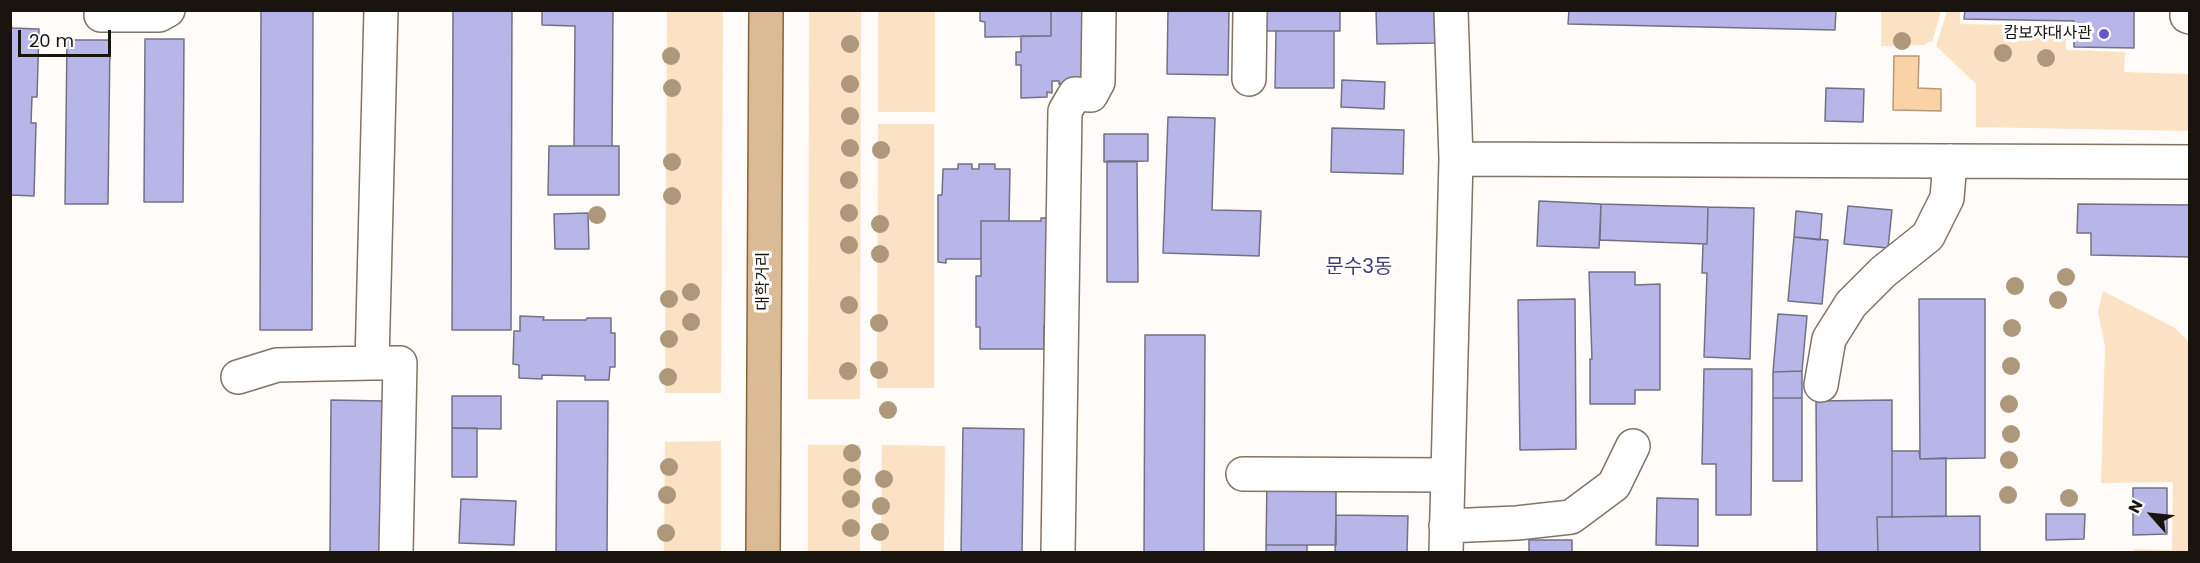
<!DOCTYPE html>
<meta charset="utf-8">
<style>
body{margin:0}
#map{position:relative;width:2200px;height:563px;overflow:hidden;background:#fefbf8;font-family:Poppins,sans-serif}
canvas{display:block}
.frame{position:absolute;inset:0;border:12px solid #19140e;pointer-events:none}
.north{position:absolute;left:2122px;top:485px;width:60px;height:60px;-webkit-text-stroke:4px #fff;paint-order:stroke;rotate:297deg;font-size:16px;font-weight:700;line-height:24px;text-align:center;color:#19140e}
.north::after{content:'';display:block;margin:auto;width:21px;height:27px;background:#19140e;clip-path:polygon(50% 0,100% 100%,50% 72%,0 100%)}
.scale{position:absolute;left:18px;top:30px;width:93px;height:27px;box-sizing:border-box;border:3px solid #19140e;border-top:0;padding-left:8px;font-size:18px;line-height:21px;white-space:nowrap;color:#19140e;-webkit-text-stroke:4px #fff;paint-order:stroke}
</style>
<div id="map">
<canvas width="2200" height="563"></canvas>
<div class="frame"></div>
<div class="north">N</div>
<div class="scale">20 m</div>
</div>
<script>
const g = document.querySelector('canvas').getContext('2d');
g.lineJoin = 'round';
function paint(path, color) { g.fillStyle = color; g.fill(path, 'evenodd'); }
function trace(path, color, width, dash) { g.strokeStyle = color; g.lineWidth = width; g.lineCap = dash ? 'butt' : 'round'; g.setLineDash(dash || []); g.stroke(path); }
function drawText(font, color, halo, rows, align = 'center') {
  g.font = font + ' Poppins,"Noto Sans KR",sans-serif'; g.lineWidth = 6; g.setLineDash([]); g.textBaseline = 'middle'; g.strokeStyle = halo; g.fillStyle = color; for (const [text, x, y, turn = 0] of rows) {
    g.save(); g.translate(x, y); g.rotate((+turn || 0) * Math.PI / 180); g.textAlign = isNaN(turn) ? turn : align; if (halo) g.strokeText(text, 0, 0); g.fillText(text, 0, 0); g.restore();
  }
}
paint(new Path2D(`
 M667,11h56l-2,382h-56z
 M809,11h52l-1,388h-52z
 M878,11h57v101h-57z
 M1881,11v-1l60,1 -9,31 -2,-1 -6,4 -43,1z
 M1947,11h13v13l106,2v24l59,2 -1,20 65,2v57l-213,-4v-43l-40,-38z
 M878,124h56v264h-57z
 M2103,291l72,37 14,14v210h-55v-3l38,1 1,-68 -72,1 4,-137 -7,-34z
 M721,441v111h-57l1,-110z
 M808,445h52v107h-52z
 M882,445l63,1 -1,106h-63z`), '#fbe2c5');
const water = new Path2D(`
 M1894,56h25l-1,32 23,1v22l-48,-1z`);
paint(water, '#f9d2a6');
trace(water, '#b69978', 1.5);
const building = new Path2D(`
 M261,10h52l-1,320h-52z
 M453,10h59l-1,320h-59z
 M542,10h71l-1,136h-38l1,-120 -33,-1z
 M980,10h71v26l-66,1v-15l-5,-1z
 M1051,10h39l-6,73 -25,1v-3h-7v12l-5,-1v5l-26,1v-33h-5v-13h5v-16h30z
 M1168,10h61l-1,65 -61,-1z
 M1264,10h76v21h-76z
 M1434,10l1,33 -58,1 -1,-33z
 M1569,10h267l-1,20 -267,-6z
 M1965,10h169v38l-60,-1v-26l-110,-2z
 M10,22l2,6 27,1 -2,68h-5l-1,26h5l-2,73 -24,-1z
 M1276,31h58v57h-59z
 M145,39h39l-1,163h-39z
 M67,40h43l-2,164h-43z
 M1342,80l43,2 -1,27 -43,-2z
 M1826,88l38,1 -1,33 -38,-1z
 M1168,117l47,1 -3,92 49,1 -2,45 -96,-3z
 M1332,128l72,2 -1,44 -72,-2z
 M1104,134h44v27l-44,1z
 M549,146h70v49h-71z
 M1107,161h30l1,121h-31z
 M958,164h14v5h7v-5h16v5h15l-1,52h-28v38h-35v4l-8,-1v-67h4l1,-26h15z
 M1539,201l62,3 -2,44 -62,-2z
 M1601,204l107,3 -1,37 -107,-4z
 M2078,204l112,1v52l-99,-2v-22h-14z
 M1848,206l44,4 -4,38 -44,-4z
 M1708,207l46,1 -4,151 -46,-2 3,-84h-5l1,-29h4z
 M1796,211l26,3 -2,26 -26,-3z
 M588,213l1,36h-34l-1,-35z
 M1041,218h8l-1,107 -4,1v23h-64v-22h-4v-51h5v-55h60z
 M1794,237l34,3 -6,64 -34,-3z
 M1589,272h46v13l25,-1v106h-25v14h-45v-45h2z
 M1575,299l1,150 -56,1 -2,-150z
 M1919,299h66v159l-65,1z
 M1778,314l29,2 -5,55 -29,1z
 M520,316l24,1 -1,3h43l1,-2h24v15h4v34h-5l-1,13h-24v-4l-43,-1v4l-23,-1v-13l-6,-1 1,-33h6z
 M1145,335h60l-1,217h-60z
 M1704,369h48l-1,146h-35v-51h-14z
 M1802,371v27h-29v-26z
 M452,396h49v33l-49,-1z
 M1773,398h29v83h-29z
 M331,400l53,1 -1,151h-53z
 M1892,400v117h-15l1,35h-61l-1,-151z
 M557,401h51l-1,151h-51z
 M452,428h25v49h-25z
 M963,428l61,1 -2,123h-61z
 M1892,451h27l1,8 26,-1v58l-54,1z
 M1267,481l69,1v63h-70z
 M2133,488h34v46l-34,1z
 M1657,498l41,1v47l-42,-1z
 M461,499l55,2 -2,44 -55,-2z
 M2046,514h39l-1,25 -38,1z
 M1336,515l72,1 -1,36h-72z
 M1980,516v36h-102l-1,-35z
 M1529,540h43v12h-43z
 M1266,545h41v7h-41z`);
paint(building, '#b8b5e8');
trace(building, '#727183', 1.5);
const minor = new Path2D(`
 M381,10l-9,353h28l-4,189
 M2187,10v6l3,1
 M101,15h58l9,-5
 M1249,79l1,-69
 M1456,159l734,3
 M238,377l39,-12 95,-2
 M1821,385l8,-46 22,-35 32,-32 45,-36 19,-38 3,-37
 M1243,474l205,1
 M1446,526l71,-3 54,-6 43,-32 19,-39
 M1058,552l7,-441 10,-17 16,1 7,-13 1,-72
 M1446,552l10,-393 -5,-149`);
const major = new Path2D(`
 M763,552l3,-542`);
trace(minor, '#817365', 36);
trace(major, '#866339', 36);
trace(minor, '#fff', 33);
trace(major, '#dabb96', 33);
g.fillStyle = '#ae987b';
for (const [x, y] of [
 [1902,41],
 [850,44],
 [2003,53],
 [671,56],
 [2046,58],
 [850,84],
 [672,88],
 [850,116],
 [850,148],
 [881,150],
 [672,162],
 [849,180],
 [672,196],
 [849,213],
 [597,215],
 [880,224],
 [849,245],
 [880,254],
 [2066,277],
 [2015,286],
 [691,292],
 [669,299],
 [2058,300],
 [849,305],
 [691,322],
 [879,323],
 [2012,328],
 [669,339],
 [2011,366],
 [879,370],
 [848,371],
 [668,377],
 [2009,404],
 [888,410],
 [2011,434],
 [852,453],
 [2009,460],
 [669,467],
 [852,477],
 [884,479],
 [667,495],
 [2008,495],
 [2069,498],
 [851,499],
 [881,506],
 [851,528],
 [880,532],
 [666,533]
]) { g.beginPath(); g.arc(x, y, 9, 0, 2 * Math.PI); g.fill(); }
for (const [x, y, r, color] of [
 [2104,34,6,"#6a53cc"]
]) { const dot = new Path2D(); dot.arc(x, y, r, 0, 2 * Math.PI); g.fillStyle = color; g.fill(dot); trace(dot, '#fff', 2); }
drawText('16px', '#19140e', '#fff', [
 ["캄보쟈대사관",2092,34]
], 'right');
drawText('16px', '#19140e', '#fff', [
 ["대학거리",764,281,-90]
]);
drawText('20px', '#433a77', '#fff', [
 ["문수3동",1359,268]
]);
</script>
